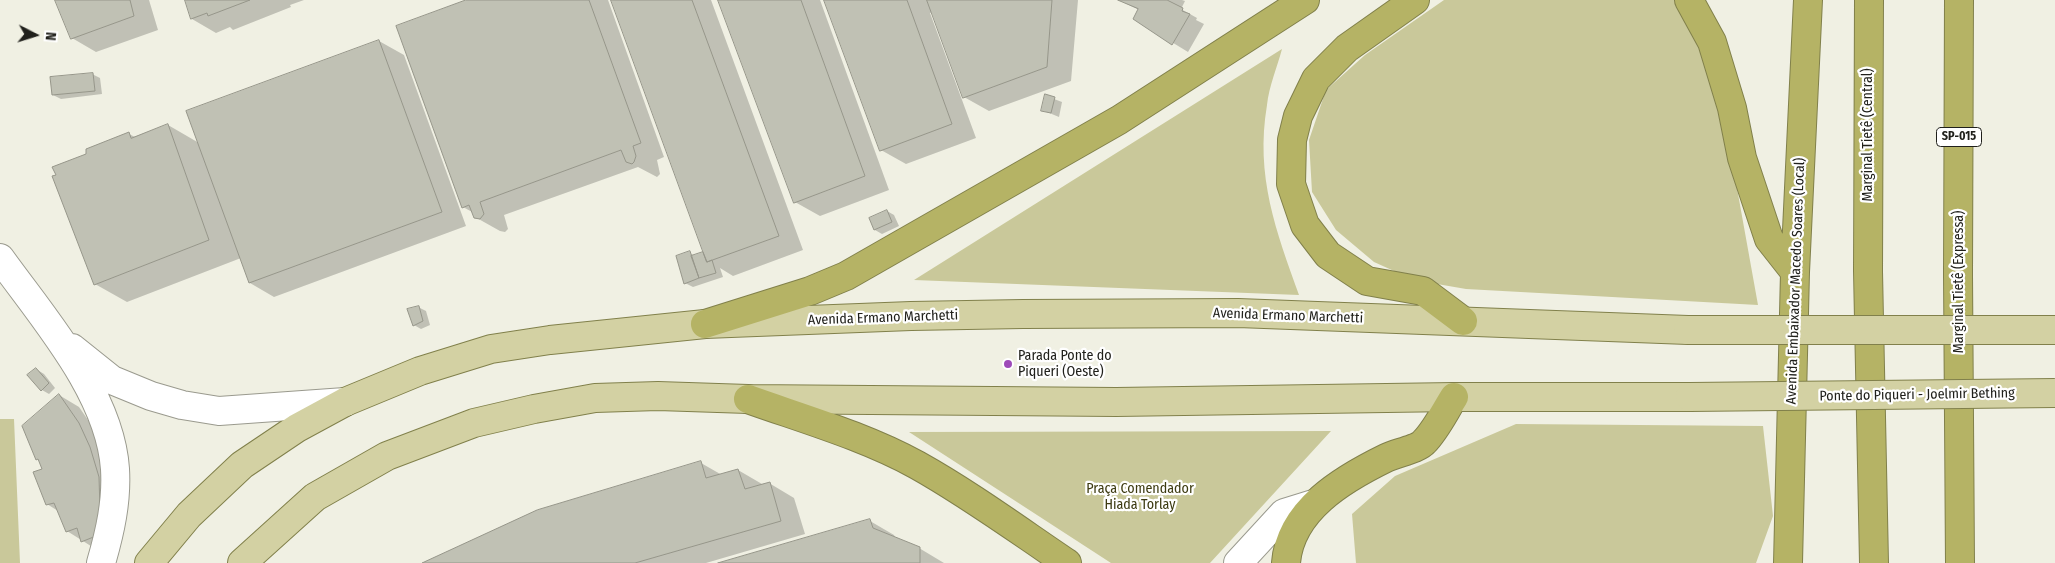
<!DOCTYPE html>
<meta charset="utf-8">
<style>
body{margin:0}
#map{position:relative;width:2055px;height:563px;overflow:hidden;background:#f0f0e3;font-family:"Fira Sans Condensed",sans-serif}
canvas{display:block}
.north{position:absolute;left:10px;top:10px;width:50px;height:50px;-webkit-text-stroke:4px #fff;paint-order:stroke;rotate:95deg;font-size:14px;font-weight:700;line-height:20px;text-align:center;color:#20201b}
.north::after{content:'';display:block;margin:auto;width:18px;height:22px;background:#20201b;clip-path:polygon(50% 0,100% 100%,50% 72%,0 100%)}
</style>
<div id="map">
<canvas width="2055" height="563"></canvas>
<div class="north">N</div>
</div>
<script>
const g = document.querySelector('canvas').getContext('2d');
g.lineJoin = 'round';
function paint(path, color) { g.fillStyle = color; g.fill(path, 'evenodd'); }
function trace(path, color, width, dash) { g.strokeStyle = color; g.lineWidth = width; g.lineCap = dash ? 'butt' : 'round'; g.setLineDash(dash || []); g.stroke(path); }
function drawText(font, color, halo, rows, align = 'center') {
  g.font = font + ' "Fira Sans Condensed",sans-serif'; g.lineWidth = 4.5; g.setLineDash([]); g.textBaseline = 'middle'; g.strokeStyle = halo; g.fillStyle = color; for (const [text, x, y, turn = 0] of rows) {
    g.save(); g.translate(x, y); g.rotate((+turn || 0) * Math.PI / 180); g.textAlign = isNaN(turn) ? turn : align; if (halo) g.strokeText(text, 0, 0); g.fillText(text, 0, 0); g.restore();
  }
}
paint(new Path2D(`
 M1444,0h239l32,66 43,239 -292,-16 -52,-9 -40,-18 -38,-32 -24,-38 -3,-52 17,-50 39,-35z
 M1282,49c-5,19 -13,37 -15,56 -12,71 9,126 32,190l-385,-15z
 M0,419h14l6,144h-20z
 M1516,424l247,2 10,90 -17,47h-400l-4,-49 43,-38z
 M1331,431l-121,132h-99l-202,-131z`), '#c9c89a');
paint(new Path2D(`
 M57,0h92l9,30 -62,22 -24,-14z
 M186,0h118l-14,5 1,2 -58,23 -3,-3 -14,6 -24,-14z
 M470,0h138l56,157 -7,3 3,14 -3,3 -19,-10 -134,48 4,14 -3,3 -5,-1 -25,-14 -1,-4 -11,-6z
 M612,0h99l92,250 -70,26 -13,-8 3,9 -30,10 -8,-4 4,-30 6,3 8,-2 3,1z
 M720,0h100l69,190 -69,26 -25,-14z
 M825,0h253l-7,81 -82,30 -25,-14 -31,-85 -3,1 46,125 -70,26 -25,-14z
 M1119,0h47v7l2,-7h14l3,1 -4,8 16,9 -1,2 8,4 -16,28 -54,-33 5,-9z
 M379,41l25,14 62,171 -192,71 -24,-14 -9,-25 -114,44 -32,-18 -8,-129 42,-21 6,3 33,-12 31,18z
 M92,74l8,4 2,16 -41,5 -8,-4z
 M1046,96l16,6 -3,15 -17,-7z
 M887,211l7,4 5,11 -17,8 -7,-4 -5,-11z
 M418,307l8,4 4,14 -9,4 -7,-4z
 M36,369l8,5 11,14 -6,6 -7,-4z
 M59,395l20,12 20,29 11,24 -8,93 -35,-22 -9,-20 -11,-7 -3,-35 -3,-8 -4,-2z
 M701,463l21,12 16,-5 24,14 7,-1 25,15 11,36 -99,29h-281z
 M870,521l24,14 2,4 23,9 25,15h-222z`), '#0003');
const building = new Path2D(`
 M55,0h75l4,16 -63,23z
 M185,0h65l-42,16 -1,-3 -16,6z
 M466,0h123l52,143 -8,3 3,10 -2,6 -2,2 -6,-2 -5,-12 -141,52 4,12 -4,5 -6,-1 -5,-13 -7,3 -66,-182z
 M611,0h81l87,236 -72,26z
 M718,0h83l64,176 -71,27z
 M824,0h83l45,124 -72,27z
 M927,0h125l-5,67 -84,31z
 M1118,0h49l16,8 -1,3 8,3 -18,31 -39,-26 5,-10z
 M379,40l63,172 -193,71 -63,-172z
 M93,73l2,18 -43,4 -2,-18z
 M1045,94l10,3 -4,16 -10,-2z
 M168,124l41,116 -115,45 -42,-109 4,-1 -4,-8 34,-13v-5l43,-17 2,6z
 M887,210l5,12 -18,8 -5,-12z
 M690,251l9,27 -15,6 -8,-28z
 M703,252l4,10 5,-2 4,13 -17,5 -8,-22z
 M419,306l4,15 -10,5 -6,-17z
 M36,368l13,15 -8,8 -14,-16z
 M59,394l20,29 11,24 9,30 1,33 -4,26 -15,6 -4,-14 -11,4 -12,-29 -8,2 -13,-33 9,-3 -4,-10 -2,1 -14,-34z
 M701,461l5,17 32,-9 7,20 25,-7 11,39 -146,42h-213l115,-53z
 M870,519l3,9 47,19v16h-202z`);
paint(building, '#c0c1b4');
trace(building, '#96968a', 1);
const street = new Path2D(`
 M0,258c43,60 110,135 115,211 2,32 -5,63 -14,94
 M72,348l40,32 39,16 31,9 37,6 126,-9`);
const secondary = new Path2D(`
 M1238,563l46,-50 29,-9`);
const primary = new Path2D(`
 M149,563l40,-48 53,-50 55,-37 48,-26 75,-31 71,-22 59,-9 155,-16 206,-8 112,-2 215,-1 450,17
 M242,563l73,-66 72,-41 87,-33 60,-14 61,-11 63,-2 90,3 368,3 338,-5h236`);
const highway = new Path2D(`
 M1415,0l-68,48 -31,31 -18,37 -6,24 -1,44 14,41 23,30 39,26 56,10 40,30
 M1689,0l23,42 20,66 10,50 27,81 26,33
 M1869,0l-1,271 6,292
 M1959,0l-1,274 2,289
 M705,324l105,-33 36,-15 273,-156 186,-120
 M748,399c56,20 116,37 169,66 52,29 101,65 150,98
 M1286,563c4,-53 57,-84 100,-105 10,-5 32,-9 38,-16 12,-12 21,-31 30,-45
 M1788,563l7,-291 13,-272`);
trace(street, '#9a9a8e', 30);
trace(secondary, '#9a9a8e', 30);
trace(primary, '#81804b', 30);
trace(highway, '#81804b', 30);
trace(street, '#fff', 28);
trace(secondary, '#fff', 28);
trace(primary, '#d3d1a3', 28);
trace(highway, '#b5b365', 28);
const primaryBridge = new Path2D(`
 M1688,330h367
 M1690,397l365,-4`);
trace(primaryBridge, '#81804b', 30, []);
trace(primaryBridge, '#d3d1a3', 28);
for (const [x, y, r, color] of [
 [1008,364,5,"#9e4ab9"]
]) { const dot = new Path2D(); dot.arc(x, y, r, 0, 2 * Math.PI); g.fillStyle = color; g.fill(dot); trace(dot, '#fff', 2); }
for (const [x, y, w] of [
 [1959,137,45]
]) { const box = new Path2D(); box.roundRect(x - w / 2, y - 9.5, w, 19, 4); g.fillStyle = '#fff'; g.fill(box); trace(box, '#20201b', 1); }
drawText('bold 12px', '#20201b', null, [
 ["SP-015",1959,137]
]);
drawText('14px', '#20201b', '#fff', [
 ["Marginal Tietê (Central)",1868,135,-90],
 ["Avenida Embaixador Macedo Soares (Local)",1796,281,-88],
 ["Marginal Tietê (Expressa)",1959,282,-90],
 ["Avenida Ermano Marchetti",1288,316,2],
 ["Avenida Ermano Marchetti",883,318,-2],
 ["Ponte do Piqueri - Joelmir Bething",1917,395,-1]
]);
drawText('14px', '#20201b', '#fff', [
 ["Parada Ponte do",1018,356],
 ["Piqueri (Oeste)",1018,372]
], 'left');
drawText('14px', '#3c3a10', '#fff', [
 ["Praça Comendador",1140,489],
 ["Hiada Torlay",1140,505]
]);
</script>
